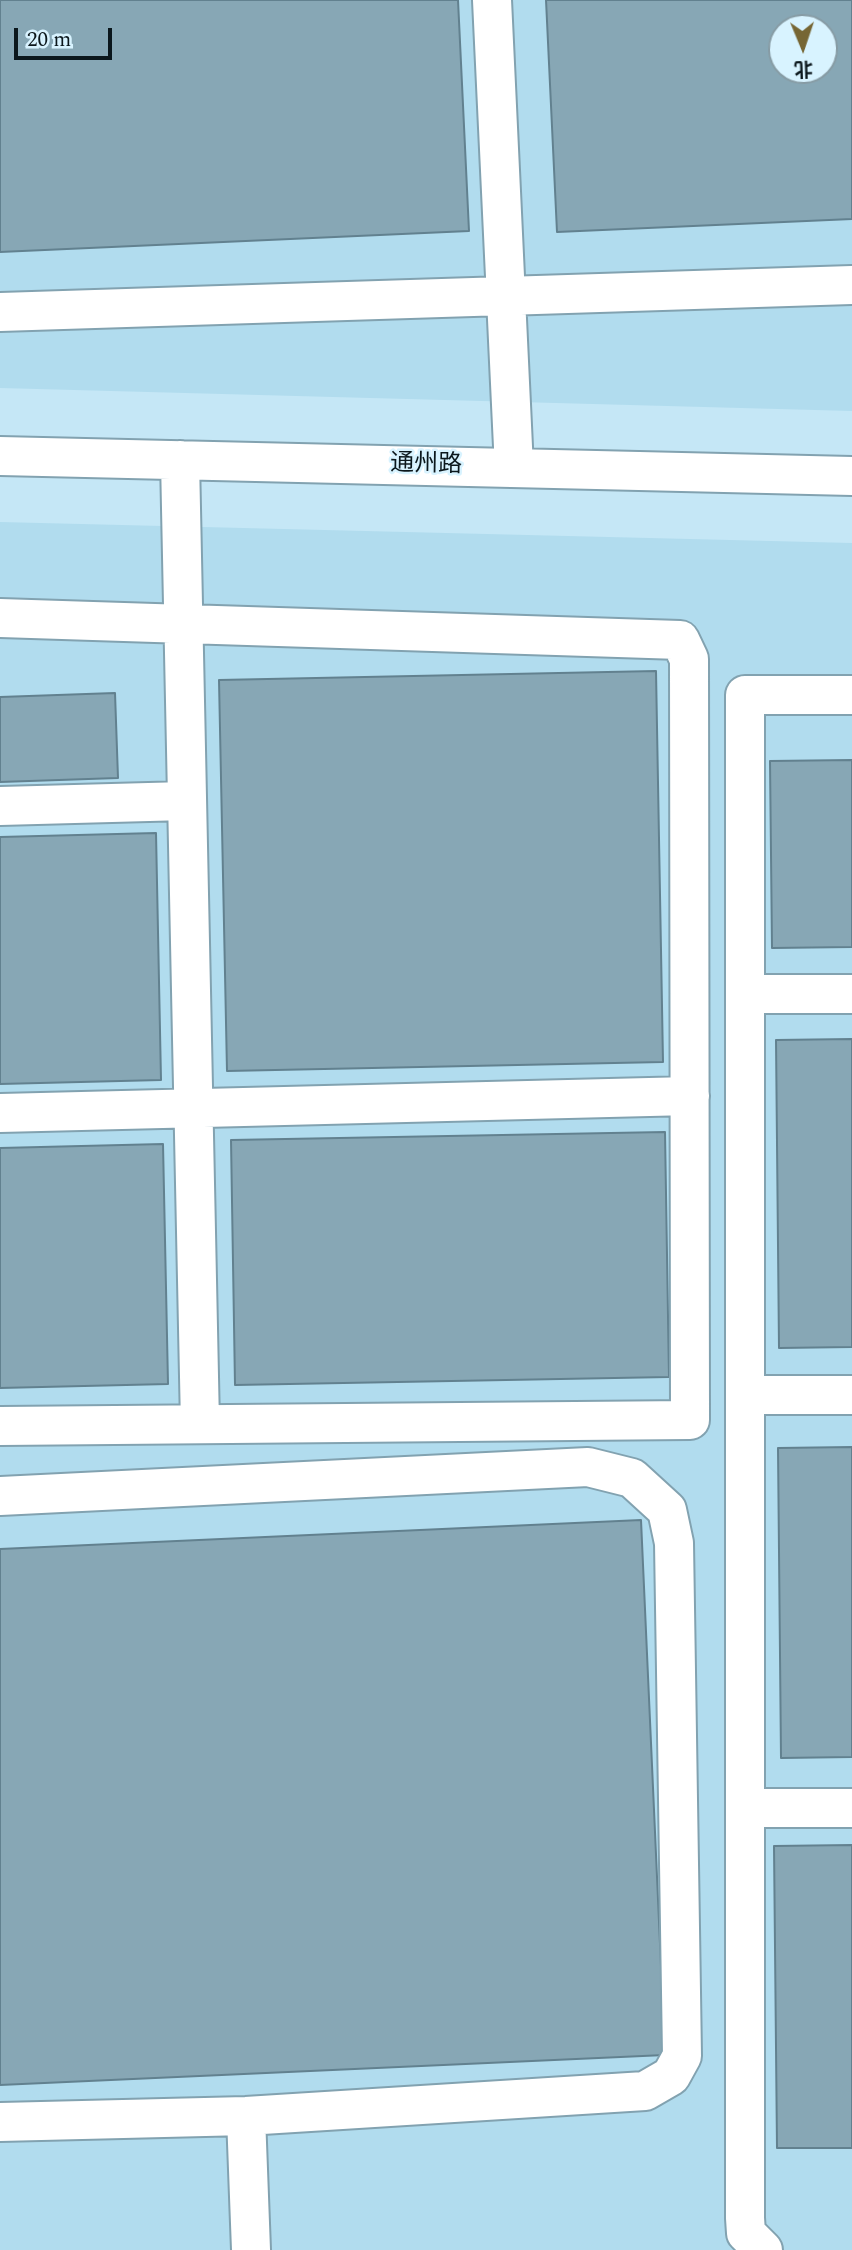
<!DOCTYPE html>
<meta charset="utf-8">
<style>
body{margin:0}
#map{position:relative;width:852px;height:2250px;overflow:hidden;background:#c5e7f6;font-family:Spectral,"Noto Sans SC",serif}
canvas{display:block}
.north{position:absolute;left:768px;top:14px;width:70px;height:70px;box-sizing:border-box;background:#d8f3ff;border:2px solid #869ba4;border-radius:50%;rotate:178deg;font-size:19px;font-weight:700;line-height:28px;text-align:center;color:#0b171c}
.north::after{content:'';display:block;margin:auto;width:24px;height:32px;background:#766634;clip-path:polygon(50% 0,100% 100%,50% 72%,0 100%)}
.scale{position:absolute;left:14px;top:28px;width:98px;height:32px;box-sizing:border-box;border:4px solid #0b171c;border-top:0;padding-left:9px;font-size:21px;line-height:24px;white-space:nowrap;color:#0b171c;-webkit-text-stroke:5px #d8f3ff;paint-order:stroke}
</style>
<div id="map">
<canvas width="852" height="2250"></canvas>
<div class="north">北</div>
<div class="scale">20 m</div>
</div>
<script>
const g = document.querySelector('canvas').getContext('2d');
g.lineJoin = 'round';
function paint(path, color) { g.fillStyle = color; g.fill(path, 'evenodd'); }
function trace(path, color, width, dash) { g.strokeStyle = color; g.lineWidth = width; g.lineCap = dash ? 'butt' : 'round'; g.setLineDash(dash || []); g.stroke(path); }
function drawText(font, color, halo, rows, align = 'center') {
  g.font = font + ' Spectral,"Noto Sans SC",serif'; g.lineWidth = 5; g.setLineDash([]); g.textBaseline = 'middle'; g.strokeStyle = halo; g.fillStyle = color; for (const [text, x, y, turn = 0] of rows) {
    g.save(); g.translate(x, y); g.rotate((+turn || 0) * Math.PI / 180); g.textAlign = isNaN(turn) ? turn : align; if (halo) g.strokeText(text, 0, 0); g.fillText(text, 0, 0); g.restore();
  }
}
paint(new Path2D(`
 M0,0h852v411l-852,-23zM782,28h42v42h-42z
 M0,522l852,21v1707h-852z`), '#b1dcee');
const building = new Path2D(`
 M0,0h458l11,231 -469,21z
 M546,0h306v219l-295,13zM782,28h42v42h-42z
 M656,671l7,391 -436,9 -8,-391z
 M115,693l3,85 -118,4v-85z
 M852,760v187l-80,1 -2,-187z
 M156,833l5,247 -161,4v-247z
 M852,1039v308l-73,1 -3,-308z
 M665,1132l4,245 -434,8 -4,-245z
 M163,1144l5,240 -168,4v-240z
 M852,1447v310l-71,1 -3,-310z
 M641,1520l24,535 -665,30v-536z
 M852,1845v303h-75l-3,-302z`);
paint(building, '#87a7b5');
trace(building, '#62818f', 2);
const minor = new Path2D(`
 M492,0l22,468
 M0,312l852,-27
 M0,456l852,20
 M180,460l20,964
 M0,618l680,22 9,19 1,761 -690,6
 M0,806l186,-5
 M745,994h107
 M0,1113l690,-17
 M745,1395h107
 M0,1496l588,-29 44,11 35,32 7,33 8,513 -11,20 -26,15 -399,25 -246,6
 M745,1808h107
 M246,2116l5,134
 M763,2250l-17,-17 -1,-15v-1523h107`);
trace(minor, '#82a2b0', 42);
trace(minor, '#fff', 38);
drawText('24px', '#0b171c', '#d8f3ff', [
 ["通州路",426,466,1]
]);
</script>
